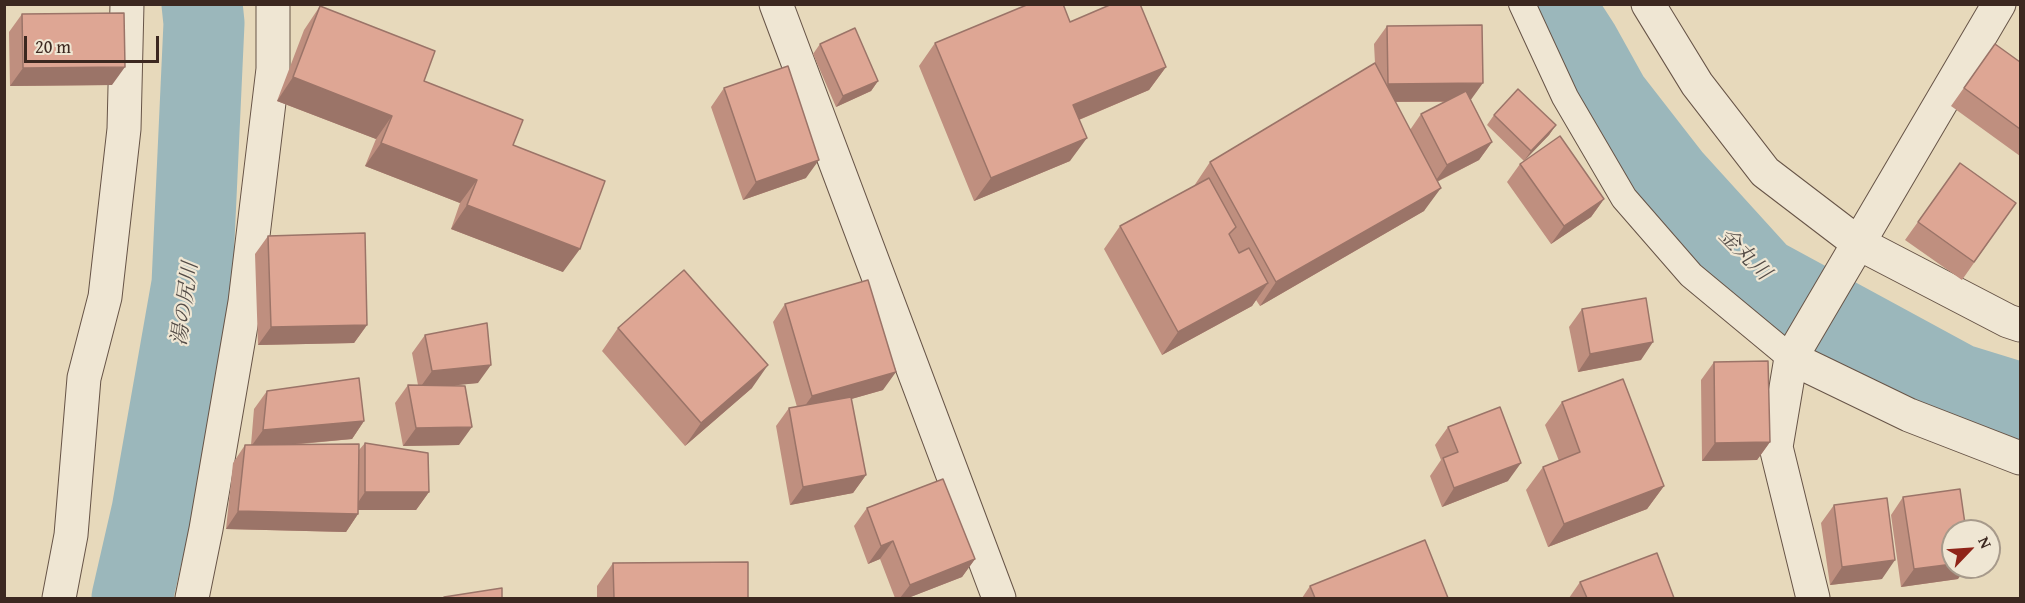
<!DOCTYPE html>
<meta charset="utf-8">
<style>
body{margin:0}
#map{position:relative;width:2025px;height:603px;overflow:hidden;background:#e7d9bb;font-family:"Gentium Book Plus",serif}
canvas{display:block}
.frame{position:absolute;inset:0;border:6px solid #3c2820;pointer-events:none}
.north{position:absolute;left:1941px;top:519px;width:60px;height:60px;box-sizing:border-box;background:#efe6d3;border:2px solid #a79a8b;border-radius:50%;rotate:65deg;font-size:16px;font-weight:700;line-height:24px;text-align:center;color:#3c2820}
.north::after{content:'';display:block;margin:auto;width:21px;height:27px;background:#8f2418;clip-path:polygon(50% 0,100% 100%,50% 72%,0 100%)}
.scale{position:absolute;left:24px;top:36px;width:135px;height:27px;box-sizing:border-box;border:3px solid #3c2820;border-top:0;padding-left:8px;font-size:18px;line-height:21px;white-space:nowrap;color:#3c2820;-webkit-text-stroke:4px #efe6d3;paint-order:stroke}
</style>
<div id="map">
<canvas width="2025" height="603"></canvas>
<div class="frame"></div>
<div class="north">N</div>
<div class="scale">20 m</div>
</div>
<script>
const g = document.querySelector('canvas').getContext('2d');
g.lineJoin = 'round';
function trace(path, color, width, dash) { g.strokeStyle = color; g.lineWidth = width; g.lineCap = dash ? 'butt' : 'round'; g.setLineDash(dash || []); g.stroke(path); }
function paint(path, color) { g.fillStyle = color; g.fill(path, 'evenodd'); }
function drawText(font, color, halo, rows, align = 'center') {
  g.font = font + ' "Gentium Book Plus","Noto Serif JP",serif'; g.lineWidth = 4.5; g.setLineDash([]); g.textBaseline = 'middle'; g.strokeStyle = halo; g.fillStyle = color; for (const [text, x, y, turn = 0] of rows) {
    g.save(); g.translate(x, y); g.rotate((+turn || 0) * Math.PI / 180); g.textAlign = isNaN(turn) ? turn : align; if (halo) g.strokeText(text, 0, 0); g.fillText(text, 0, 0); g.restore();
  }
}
trace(new Path2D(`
 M1553,4l26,40 30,54 63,81 89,98 197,107 62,19
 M132,598l20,-87 40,-227 12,-261 -2,-19`), '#9bb7bb', 81);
const lane = new Path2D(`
 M1522,4l43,93 59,101 67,77 100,83`);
const street = new Path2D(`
 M776,4l223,594
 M1648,4l49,80 68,88 93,71 150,78 12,4
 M1791,358l118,57 111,43
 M59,598l12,-63 13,-157 21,-81 19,-168 3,-125
 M192,598l14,-69 39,-227 28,-233v-65
 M1813,598l-37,-151 15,-89 208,-354`);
trace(lane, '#675447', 28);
trace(street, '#675447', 35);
trace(lane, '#efe6d3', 26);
trace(street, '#efe6d3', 33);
paint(new Path2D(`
 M320,6l193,139 50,127 -112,-43 9,-26 -95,-37 11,-27 -99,-38 27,-71z
 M22,14l90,71 -102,1 -1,-54z
 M1070,22l96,45 -17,23 -70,30 -9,41 -96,40 -55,-135 16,-23z
 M1387,26l84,75 21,41 -13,18 -42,22 -13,29 -164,95 -4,-6 -4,6 -90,49 -58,-106 16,-23 74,-40 16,-24 165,-99 -1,-19zM1395,102h51l-25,12 -11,16z
 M820,44l58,37 -7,10 -35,16 -23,-53z
 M1995,44l25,18v94l-69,-50z
 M724,88l82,90 -63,22 -32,-93z
 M1494,115l62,10 -7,10 -25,26 -37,-36z
 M1960,163l56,40 -54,77 -57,-40z
 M1520,164l84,35 -13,18 -40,27 -44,-62z
 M268,236l99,89 -13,18 -96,2 -3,-91z
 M785,304l98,86 -32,9 15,76 -13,18 -63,12 -14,-79 13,-18 8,-1 -24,-85z
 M1582,309l59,51 -63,12 -9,-45z
 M618,328l134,60 -67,58 -83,-95z
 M425,335l53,48 -23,2 4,60 -56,1 -8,-43 13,-18h10l-6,-32z
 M1714,362l56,80 -13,18 -55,1 -1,-81z
 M267,391l97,30 -12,18 -61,6 68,5 6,-7 64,49 -13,18h-58v4l-12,18 -120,-3 7,-66 12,-18h6l3,-36z
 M1562,402l102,84 -17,23 -99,38 -22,-57 17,-23 16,-6 -14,-36z
 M1448,427l60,54 -66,26 -12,-31 11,-16 -6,-15z
 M1903,497l55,82 -57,8 -10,-72z
 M1834,505l48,74 -52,6 -9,-62z
 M867,508l108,51 -13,18 -54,21h-13l-15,-39 -12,5 -14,-38z
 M613,563l135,35h-151v-12z
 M1580,582l94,16h-105z
 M1310,586l138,12h-146z`), '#bf8f7f');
paint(new Path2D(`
 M125,67l-13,18 -102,1 13,-18z
 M1166,67l-17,23 -92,39 16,-24z
 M293,77l99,39 -16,23 -99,-38z
 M878,81l-7,10 -35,16 7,-11z
 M1483,83l-13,18 -95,1 13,-18z
 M1556,125l-7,10 -25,26 7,-10z
 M1087,138l-17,23 -96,40 17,-23z
 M1492,142l-13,18 -45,23 13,-18z
 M381,143l96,37 -17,23 -95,-37z
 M819,160l-13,18 -63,22 13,-18z
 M1441,188l-17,23 -164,95 16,-24z
 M1604,199l-13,18 -40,27 13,-18z
 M467,205l113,44 -17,23 -112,-43z
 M1268,283l-16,23 -90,49 16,-23z
 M367,325l-13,18 -96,2 13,-18z
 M1653,342l-12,18 -63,12 12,-18z
 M491,365l-13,18 -59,6 13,-18z
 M768,365l-16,23 -67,58 16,-23z
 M896,372l-13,18 -84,24 13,-18z
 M364,421l-12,18 -102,9 13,-18z
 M472,427l-13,18 -56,1 13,-18z
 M1770,442l-13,18 -55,1 13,-18z
 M1521,463l-13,18 -66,26 12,-19z
 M866,475l-13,18 -63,12 13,-18z
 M1664,486l-17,23 -99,38 16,-23z
 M365,492h64l-13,18h-63z
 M238,511l120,3 -12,18 -120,-3z
 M893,541l-13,18 -12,5 13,-18z
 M975,559l-13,18 -54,21h-8l10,-13z
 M1895,560l-13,19 -52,6 12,-18z
 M1953,564v3h14l-9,12 -57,8 13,-18z`), '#9b7468');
const building = new Path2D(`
 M1029,4h34l7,18 42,-18h28l26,63 -93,38 14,33 -96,40 -56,-135z
 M320,6l115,45 -11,30 99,39 -10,25 92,36 -25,68 -113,-44 10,-25 -96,-37 11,-27 -99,-39z
 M124,13l1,54 -102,1 -1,-54z
 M1482,25l1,58 -95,1 -1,-58z
 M855,28l23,53 -35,15 -23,-52z
 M1995,44l25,18v67l-56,-41z
 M1375,63l66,125 -165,94 -66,-120z
 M788,66l31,94 -63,22 -32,-94z
 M1518,89l38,36 -25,26 -37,-36z
 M1466,91l26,51 -45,23 -26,-51z
 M1560,136l44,63 -40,27 -44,-62z
 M1960,163l56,40 -42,59 -56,-40z
 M1209,178l27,49 -7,7 10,19 10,-5 19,35 -90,49 -58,-106z
 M365,233l2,92 -96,2 -3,-91z
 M684,270l84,95 -67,58 -83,-95z
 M868,280l28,92 -84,24 -27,-92z
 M1646,298l7,44 -63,12 -8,-45z
 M487,323l4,42 -59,6 -7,-36z
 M1768,361l2,81 -55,1 -1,-81z
 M359,378l5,43 -101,9 4,-39z
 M1623,379l41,107 -100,38 -21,-57 37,-15 -18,-50z
 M408,385l57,1 7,41 -56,1z
 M851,397l15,78 -63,12 -14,-79z
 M1500,407l21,56 -67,25 -11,-30 15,-6 -10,-25z
 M365,443l63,10 1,39h-64z
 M359,444l-1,70 -120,-3 7,-66z
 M943,479l32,80 -65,26 -17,-44 -12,5 -14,-38z
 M1960,489l6,42h-13v33l-39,5 -11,-72z
 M1887,498l8,62 -53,7 -8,-62z
 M1425,540l23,58h-133l-5,-12z
 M1657,553l17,45h-87l-7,-16z
 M748,562v36h-134l-1,-35z
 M502,588v10h-58v-1z`);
paint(building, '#dea694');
trace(building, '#9b7468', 1.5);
drawText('italic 21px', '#544c47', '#efe6d3', [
 ["金丸川",1744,255,45],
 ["湯の尻川",186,304,-82]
]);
</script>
